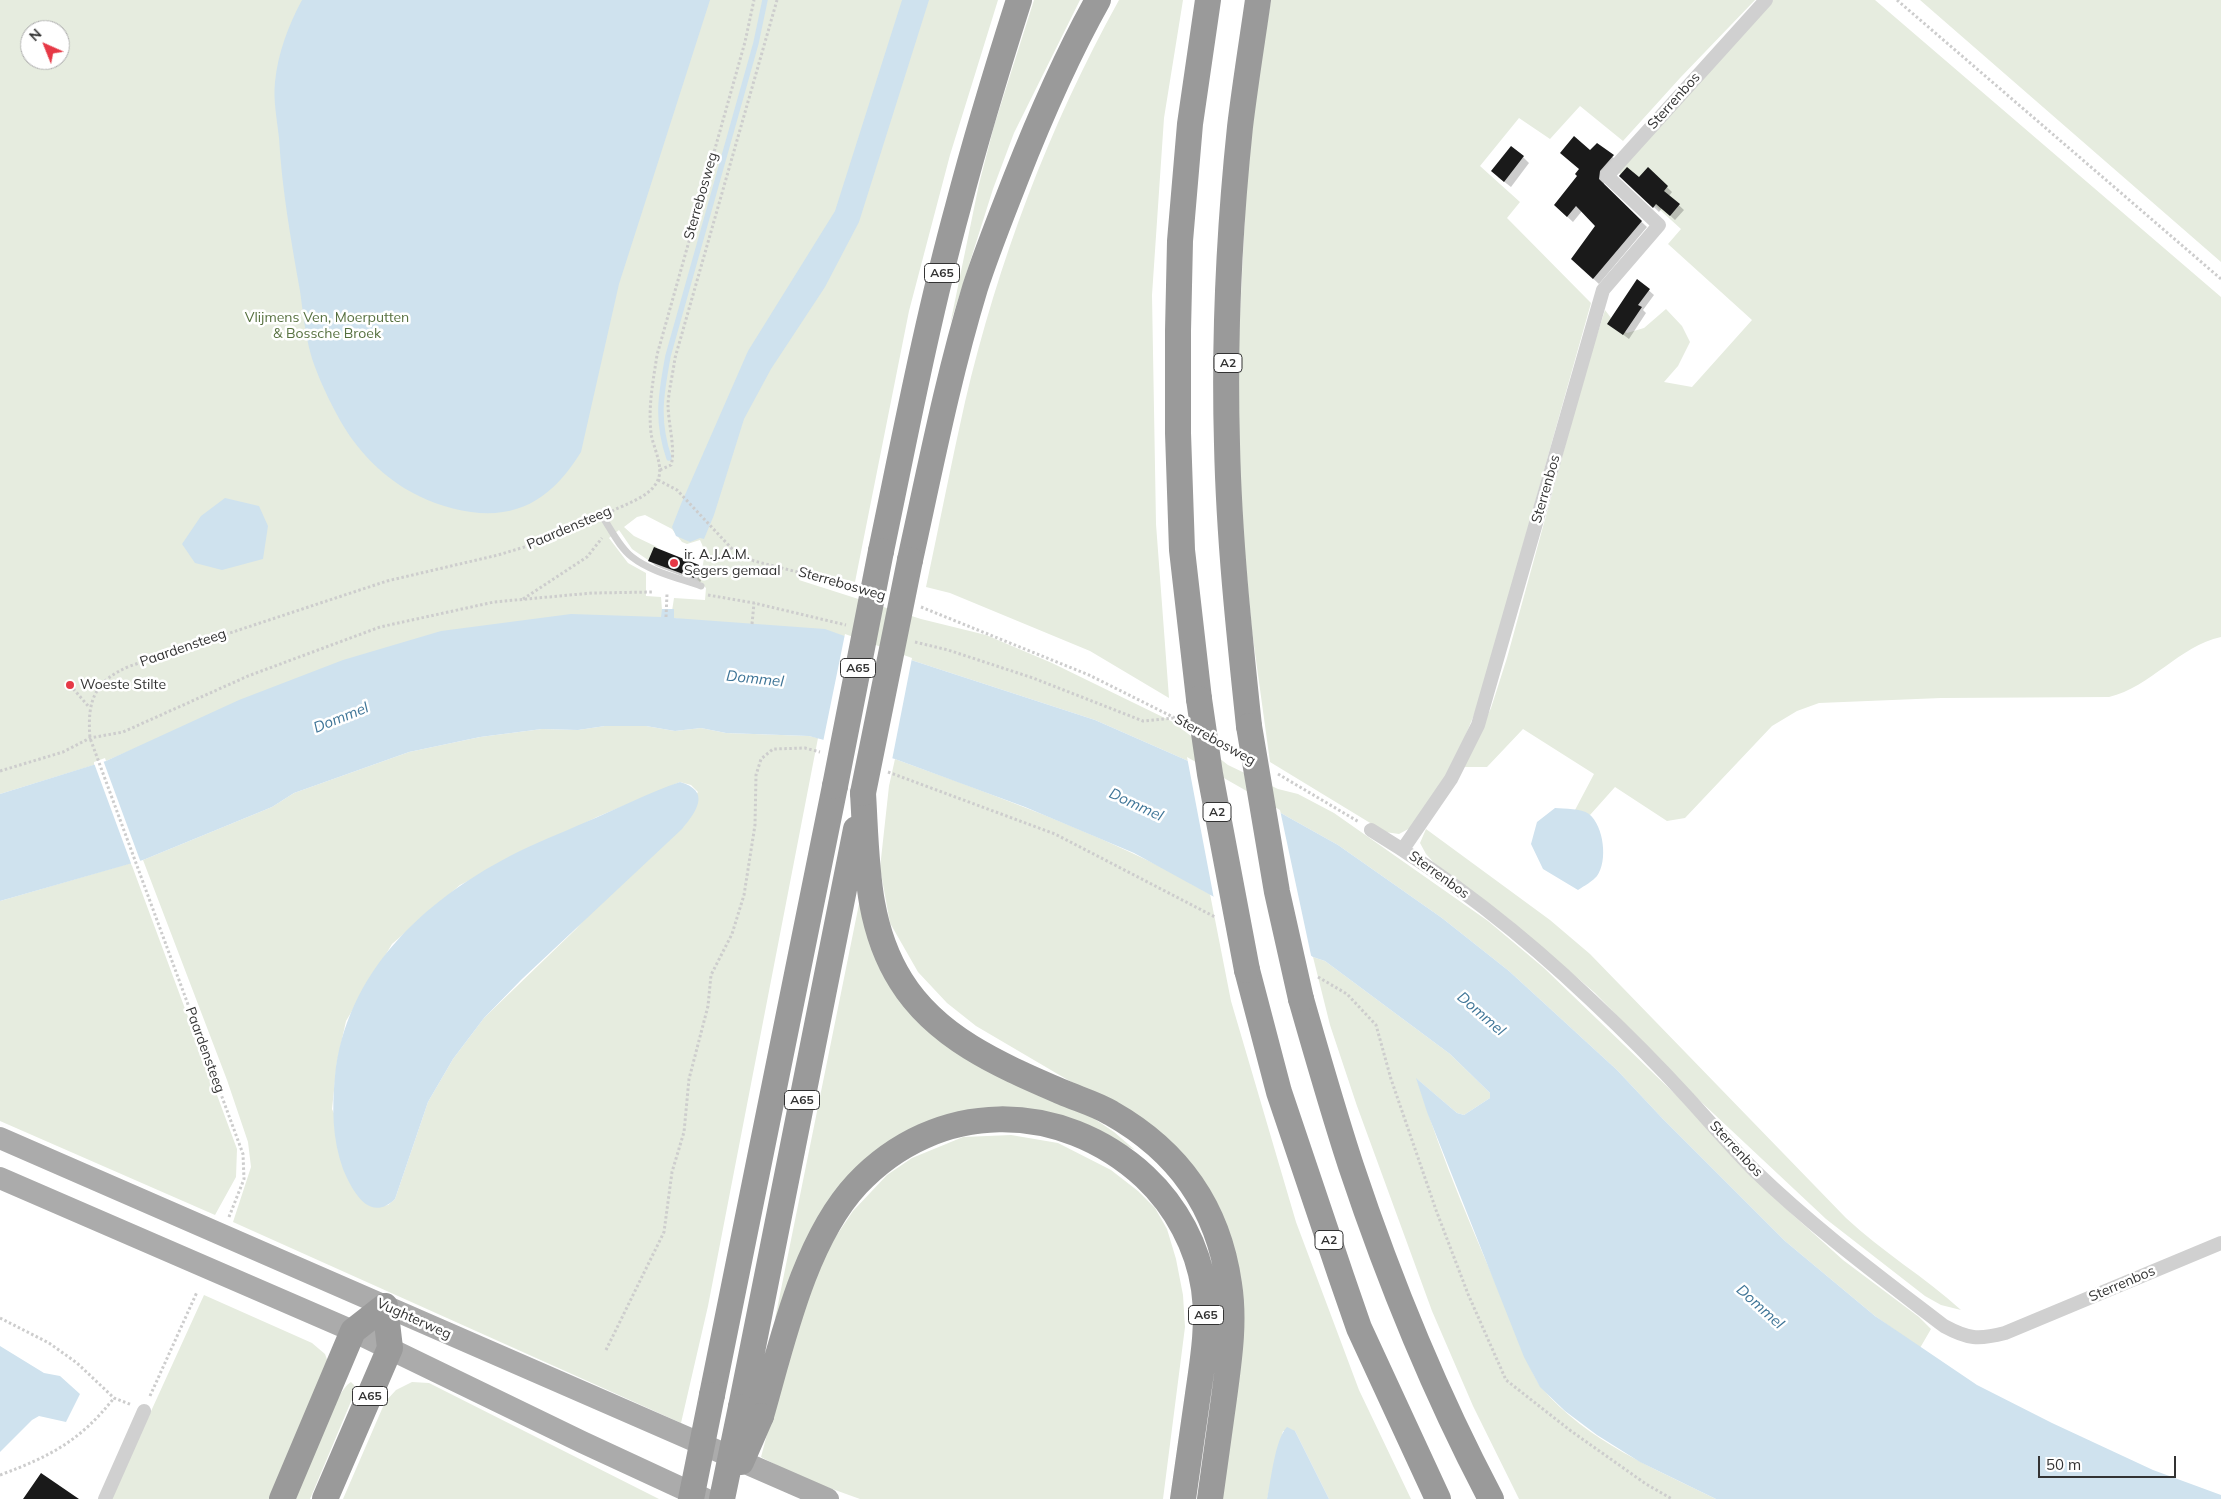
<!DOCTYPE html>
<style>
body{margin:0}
#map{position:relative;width:2221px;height:1499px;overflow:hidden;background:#fff;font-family:Mulish,sans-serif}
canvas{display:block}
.north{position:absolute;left:20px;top:20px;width:50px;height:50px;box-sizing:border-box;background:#fff;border:1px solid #adadad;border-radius:50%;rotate:316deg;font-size:14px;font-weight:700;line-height:20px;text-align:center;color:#333}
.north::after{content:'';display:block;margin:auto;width:18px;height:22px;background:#e63946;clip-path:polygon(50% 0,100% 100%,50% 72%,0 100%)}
.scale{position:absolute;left:2038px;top:1456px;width:138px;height:22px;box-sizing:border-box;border:2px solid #333;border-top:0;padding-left:6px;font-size:15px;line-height:18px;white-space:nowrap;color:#333;-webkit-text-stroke:4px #fff;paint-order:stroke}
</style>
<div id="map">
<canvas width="2221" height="1499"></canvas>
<div class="north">N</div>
<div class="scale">50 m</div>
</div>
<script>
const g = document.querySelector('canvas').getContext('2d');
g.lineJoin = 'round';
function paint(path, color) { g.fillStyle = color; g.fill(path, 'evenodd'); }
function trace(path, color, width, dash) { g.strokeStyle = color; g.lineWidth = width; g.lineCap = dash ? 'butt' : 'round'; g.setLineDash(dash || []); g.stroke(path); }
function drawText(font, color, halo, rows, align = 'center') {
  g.font = font + ' Mulish,sans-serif'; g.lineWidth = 5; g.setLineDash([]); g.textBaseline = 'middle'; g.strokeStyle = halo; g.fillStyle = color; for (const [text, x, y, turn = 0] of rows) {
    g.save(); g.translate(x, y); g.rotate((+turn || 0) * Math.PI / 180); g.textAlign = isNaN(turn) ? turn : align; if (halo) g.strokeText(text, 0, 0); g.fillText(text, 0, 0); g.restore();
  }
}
paint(new Path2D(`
 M0,0h998l-48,155 -41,156 -54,271 -53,-14 -3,12 122,39 65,16 66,28 121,59 55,43 50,24 20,5 36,19 154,108 56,47 133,128 72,77 44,42 50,45 76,57 12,12 -11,19 -45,-32 -90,-75 -122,-122 -46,-49 -108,-99 -67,-53 -104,-73 -152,-85 -91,-40 -184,-60 -237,-42 -529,126 -39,17 -1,-3 -11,4v3l-94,29zM30,30h30v30h-30zM645,515l27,14 10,13 5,2 13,-4c7,12 4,28 -3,39l9,9 -1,12 -31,-2 -2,13 -10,-1 -1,-13 -15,-1v-23l-18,-10 -19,-25 10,-8 13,19 16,11 4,-2 5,-11 -23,-11 -10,-9 13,-10z
 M1034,0h46l-66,133 -21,56 -43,136 29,-141 15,-58z
 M1119,0h64l-19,118 -12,177 4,229 13,174 -79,-47 -140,-58 -24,-6c13,-61 25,-123 39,-185 33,-140 84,-276 154,-402z
 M1271,0h484l-75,78 -57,63 -43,-35 -30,33 -31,-21 -39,48 40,36 -13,16 84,85 -113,402 -30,73 -34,48 -15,8 -14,-2 -115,-70 -18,-131 -18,-194 12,-245 10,-99z
 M1773,0h102l346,297v340c-42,9 -70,50 -112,60l-168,1 -122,5 -22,8 -25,15 -87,92 -18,3 -52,-34 -25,28 -15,-5 19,-36 -71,-45 -36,38h-24l28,-59 16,-50 80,-292 18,-56 13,17 9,6 17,-5 22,-19 16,17 8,16 -12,24 -14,16 28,5 60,-67 -84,-76 13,-15 -63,-57z
 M1920,0h301v262z
 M605,726h41l29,5 26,-3 25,5 83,3 9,2 -110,568 -27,117 -448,-201 18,-55 -3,-25 -21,-62 -84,-220 129,-53 22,-14 115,-41 71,-15 62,-8 36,1zM680,782l11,3 7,7 -122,137 -92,89 -31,41 -25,43 -33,97 -7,6 -11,2 -45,-98 5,-47 9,-41 46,-77 68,-59 137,-68z
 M895,759c80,29 160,58 237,94 27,12 52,27 78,41l21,107 65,221 63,168 52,109h-82l-34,-68h-12l-16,68h-49l-3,-288 -142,-128 -97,-57 -29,-23 -29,-31 -28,-49 -10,-55 9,-82z
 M1426,829l124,91 40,34 256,264c36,34 79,59 115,92l-20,-5 -16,-9 -99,-77 -128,-120 -103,-106 -86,-74 -72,-53 -11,-12 -6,-11z
 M131,863l106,286 -1,28 -21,38 -215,-94v-220z
 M860,899l33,84 221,149 21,18 -61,-28 -181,22 -118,175z
 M1313,957l12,4 125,93 40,39v5l-26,17 -7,-2 -40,-34c25,82 60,161 94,240 7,15 21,58 31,69 44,53 114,81 174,111h-197l-46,-93 -41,-95 -75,-205 -27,-81z
 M1011,1135l47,8 53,27 27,21 17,17 12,21 9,30 7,36 2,32 -22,172h-303l-61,-22 -38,-20 40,-151 27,-58 25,-37 34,-36 25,-17 51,-21z
 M204,1295l108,48 13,11 4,11 -57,134h-161z
 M351,1382l3,3 1,7 -45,107h-17c9,-21 43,-110 58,-117z
 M412,1382l17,1 230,116h-316l42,-97 11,-12z`), '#e6ecdf');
paint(new Path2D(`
 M302,0h408l-91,284 -38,168c-26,42 -58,67 -110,60 -49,-7 -90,-33 -119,-73 -15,-21 -34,-60 -41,-84 -6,-21 -8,-43 -11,-64 -9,-51 -18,-101 -21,-153 -2,-18 -6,-38 -4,-56 3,-29 13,-56 27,-82z
 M902,0h27l-70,222 -34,65 -54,82 -27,50 -30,96 -10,24 -4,-1 -10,4 -14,-6 -4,-9 9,-23 67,-153 87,-140z
 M225,498l34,8 9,20 -5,33 -41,11 -27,-7 -13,-19 19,-28z
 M662,609h12v9l151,11 86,31 184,60 91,40 152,85 104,73 67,53 108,99 46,49 122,122 90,75 102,69 75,38 101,47 68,25v4h-505l-76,-37 -43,-27 -32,-24 -25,-24 -16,-30 -97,-245 -11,-34 41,35 7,2 26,-17v-5l-40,-39 -125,-93 -12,-4 -55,-36 -124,-68 -109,-46 -130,-48 -86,-23 -83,-3 -25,-5 -26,3 -29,-5h-41l-27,4 -36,-1 -62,8 -71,15 -115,41 -22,14 -129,53 -143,41v-107l106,-33 133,-61 104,-40 98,-29 130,-17 90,3z
 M680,782c31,9 17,29 2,47l-160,150 -38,39 -31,41 -25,43 -33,97c-26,25 -43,-9 -52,-30 -11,-31 -11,-61 -8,-93 11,-103 87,-174 175,-220 25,-13 51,-23 76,-34 31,-13 62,-29 94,-40z
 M1555,808c10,1 26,0 34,6 15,12 19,47 8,62 -4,5 -13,10 -19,14l-35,-21 -12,-25 6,-22z
 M0,1346l44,27 16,3 20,18 -14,28 -27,-6 -7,4 -32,32z
 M1287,1427l8,4 34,68h-62c4,-18 8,-60 20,-72z`), '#cfe2ee');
paint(new Path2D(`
 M845,634l67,24 -20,102 -69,-18z
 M1187,757l93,53 32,150 -55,-37 -43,-24z
 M103,760l38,103 -9,3 -38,-103z`), '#fff');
paint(new Path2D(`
 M1597,145l22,17 -14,14 -1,10 43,41 -48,57 -27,-25 25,-33 -15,-15 -9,11 -12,-11 30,-60z
 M1523,157l6,6 -18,24 -13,-10z
 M1648,169l24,23 -3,4 15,14 -9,10 -13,-12 -3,4 -38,-37 18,4z
 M1638,281l16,14 -11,15 3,3 -17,26 -15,-11z
 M650,561l48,5 6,6 -4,11 -44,-17z`), '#0003');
trace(new Path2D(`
 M669,458c-13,-38 -8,-64 -1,-102l88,-313 9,-43`), '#cfe2ee', 5.5);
paint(new Path2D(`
 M1574,136l16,14 7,-7 17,12 -14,16 -1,8 43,42 -49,58 -22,-20 24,-33 -19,-20 -9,11 -13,-12 23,-29 -2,-2 4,-5 -19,-16z
 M1511,146l13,10 -20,26 -13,-11z
 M1627,167l12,10 9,-10 20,19 -4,5 16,13 -10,12 -14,-12 -3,4 -34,-32z
 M1637,279l13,10 -12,16 4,2 -19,28 -16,-11z
 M654,547l45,18 -5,13 -46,-17z
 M41,1473l38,26h-56z`), '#1a1a1a');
trace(new Path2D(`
 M1897,0l324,279
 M660,470l11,-5c5,-15 -3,-42 -3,-61 1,-15 5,-31 7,-46l102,-358
 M658,480l19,10 57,61 20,10 99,25
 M612,511c14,-7 37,-14 45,-29 8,-15 -4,-34 -6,-49 -3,-27 2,-51 6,-78l88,-313 9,-42
 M708,595l46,8 92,22
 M523,599l64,-42 15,-19
 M921,607l168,68 92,46
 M666,617l1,-23
 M752,624l2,-21
 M915,642l33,8 85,28 110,43 32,-3
 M70,685l19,22
 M0,771l63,-19 27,-14 33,-6 125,-56 132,-49 114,-25 98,-9 60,-1
 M888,772l167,62 160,83
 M1278,774l81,48
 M1318,977l29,17 29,31 15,54 45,131 32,84 38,86 65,51 75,53 26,15
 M229,1217l15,-38 -1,-25 -153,-416c-3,-37 4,-57 40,-72l257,-85 111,-26 53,-16 42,-19
 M0,1318l49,25 28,20 37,35 18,7
 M606,1350l58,-118 8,-60 12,-40 5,-53 19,-73 3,-31 21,-41 12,-39 11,-70 1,-50 5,-16 12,-10 32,-1 15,4
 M150,1396l47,-104
 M0,1475c51,-19 80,-34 114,-77`), '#cdcdcd', 3, [2.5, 2.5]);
trace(new Path2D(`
 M602,516c9,13 17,31 30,41 19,15 47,21 69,29`), '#d0d0d0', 7);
trace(new Path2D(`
 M1371,830c79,48 153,106 220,170 33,31 66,64 97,98 22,24 44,50 67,73 59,57 124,105 189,155 24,13 34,14 61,7l216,-90
 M1403,849l48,-70 27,-54 125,-435 56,-65 -52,-49 159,-176
 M105,1499l39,-88`), '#d0d0d0', 14);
trace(new Path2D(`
 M0,1138l828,361
 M0,1178l353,153 229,111 123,57`), '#ababab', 22);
trace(new Path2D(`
 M881,551c24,-115 46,-231 77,-344 18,-69 39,-138 61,-207
 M910,560c20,-91 38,-183 65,-272 12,-37 27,-74 41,-110 24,-61 50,-121 82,-178
 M1199,699l-17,-149 -4,-117v-102l2,-90 10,-117 18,-124
 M1249,726c-10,-94 -20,-188 -22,-282 -3,-105 2,-212 13,-317 5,-42 12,-85 18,-127
 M863,793c4,65 2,131 38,188 36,58 101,85 161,111 16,7 34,12 49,21 67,38 107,93 118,171 6,38 0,76 -5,114 -5,34 -9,67 -14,101
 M1247,970l32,122 62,184 18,52 79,171
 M1301,999c16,56 32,112 50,167 38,114 84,227 140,333
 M712,1395l123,-609
 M741,1407l115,-578
 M761,1416c21,-73 43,-175 96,-232 80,-85 203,-85 288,-7 31,29 53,70 59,112 5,36 -1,70 -6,105 -5,35 -10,70 -15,105
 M282,1499l71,-168 32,-25
 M325,1499l65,-151 -5,-42`), '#9a9a9a', 26);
trace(new Path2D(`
 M1199,699l11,75 37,196
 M1249,726l28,166 24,107
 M835,786l46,-235
 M863,793l47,-233
 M741,1462l20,-46
 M691,1499l21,-104
 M722,1499l19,-92`), '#9a9a9a', 26);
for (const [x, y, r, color] of [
 [674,563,5,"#e63946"],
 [70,685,5,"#e63946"]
]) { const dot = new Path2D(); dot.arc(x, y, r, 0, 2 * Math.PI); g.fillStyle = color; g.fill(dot); trace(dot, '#fff', 2); }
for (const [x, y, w] of [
 [942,273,35],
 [1228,363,28],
 [858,668,35],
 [1217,812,28],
 [802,1100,35],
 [1329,1240,28],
 [1206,1315,35],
 [370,1396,35]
]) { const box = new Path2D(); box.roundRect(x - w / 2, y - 9.5, w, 19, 4); g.fillStyle = '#fff'; g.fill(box); trace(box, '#333', 1); }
drawText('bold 12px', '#333', null, [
 ["A65",942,273],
 ["A2",1228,363],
 ["A65",858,668],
 ["A2",1217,812],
 ["A65",802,1100],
 ["A2",1329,1240],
 ["A65",1206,1315],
 ["A65",370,1396]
]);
drawText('14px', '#333', '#fff', [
 ["Sterrenbos",1674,101,-48],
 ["Sterrebosweg",701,196,-74],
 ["Sterrenbos",1546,489,-74],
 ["Paardensteeg",569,528,-23],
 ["Sterrebosweg",842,584,16],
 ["Paardensteeg",183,648,-19],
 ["Sterrebosweg",1215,740,29],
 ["Sterrenbos",1439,875,36],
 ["Paardensteeg",205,1050,70],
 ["Sterrenbos",1736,1149,47],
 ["Sterrenbos",2122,1284,-23],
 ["Vughterweg",414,1319,24]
]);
drawText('14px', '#56703f', '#fff', [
 ["Vlijmens Ven, Moerputten",327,318],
 ["& Bossche Broek",327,334]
]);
drawText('14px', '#333', '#fff', [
 ["ir. A.J.A.M.",684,555],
 ["Segers gemaal",684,571],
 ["Woeste Stilte",80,685]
], 'left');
drawText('italic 15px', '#3f7597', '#fff', [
 ["Dommel",755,679,6],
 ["Dommel",341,718,-22],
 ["Dommel",1136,805,25],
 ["Dommel",1481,1014,41],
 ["Dommel",1760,1307,42]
]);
</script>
